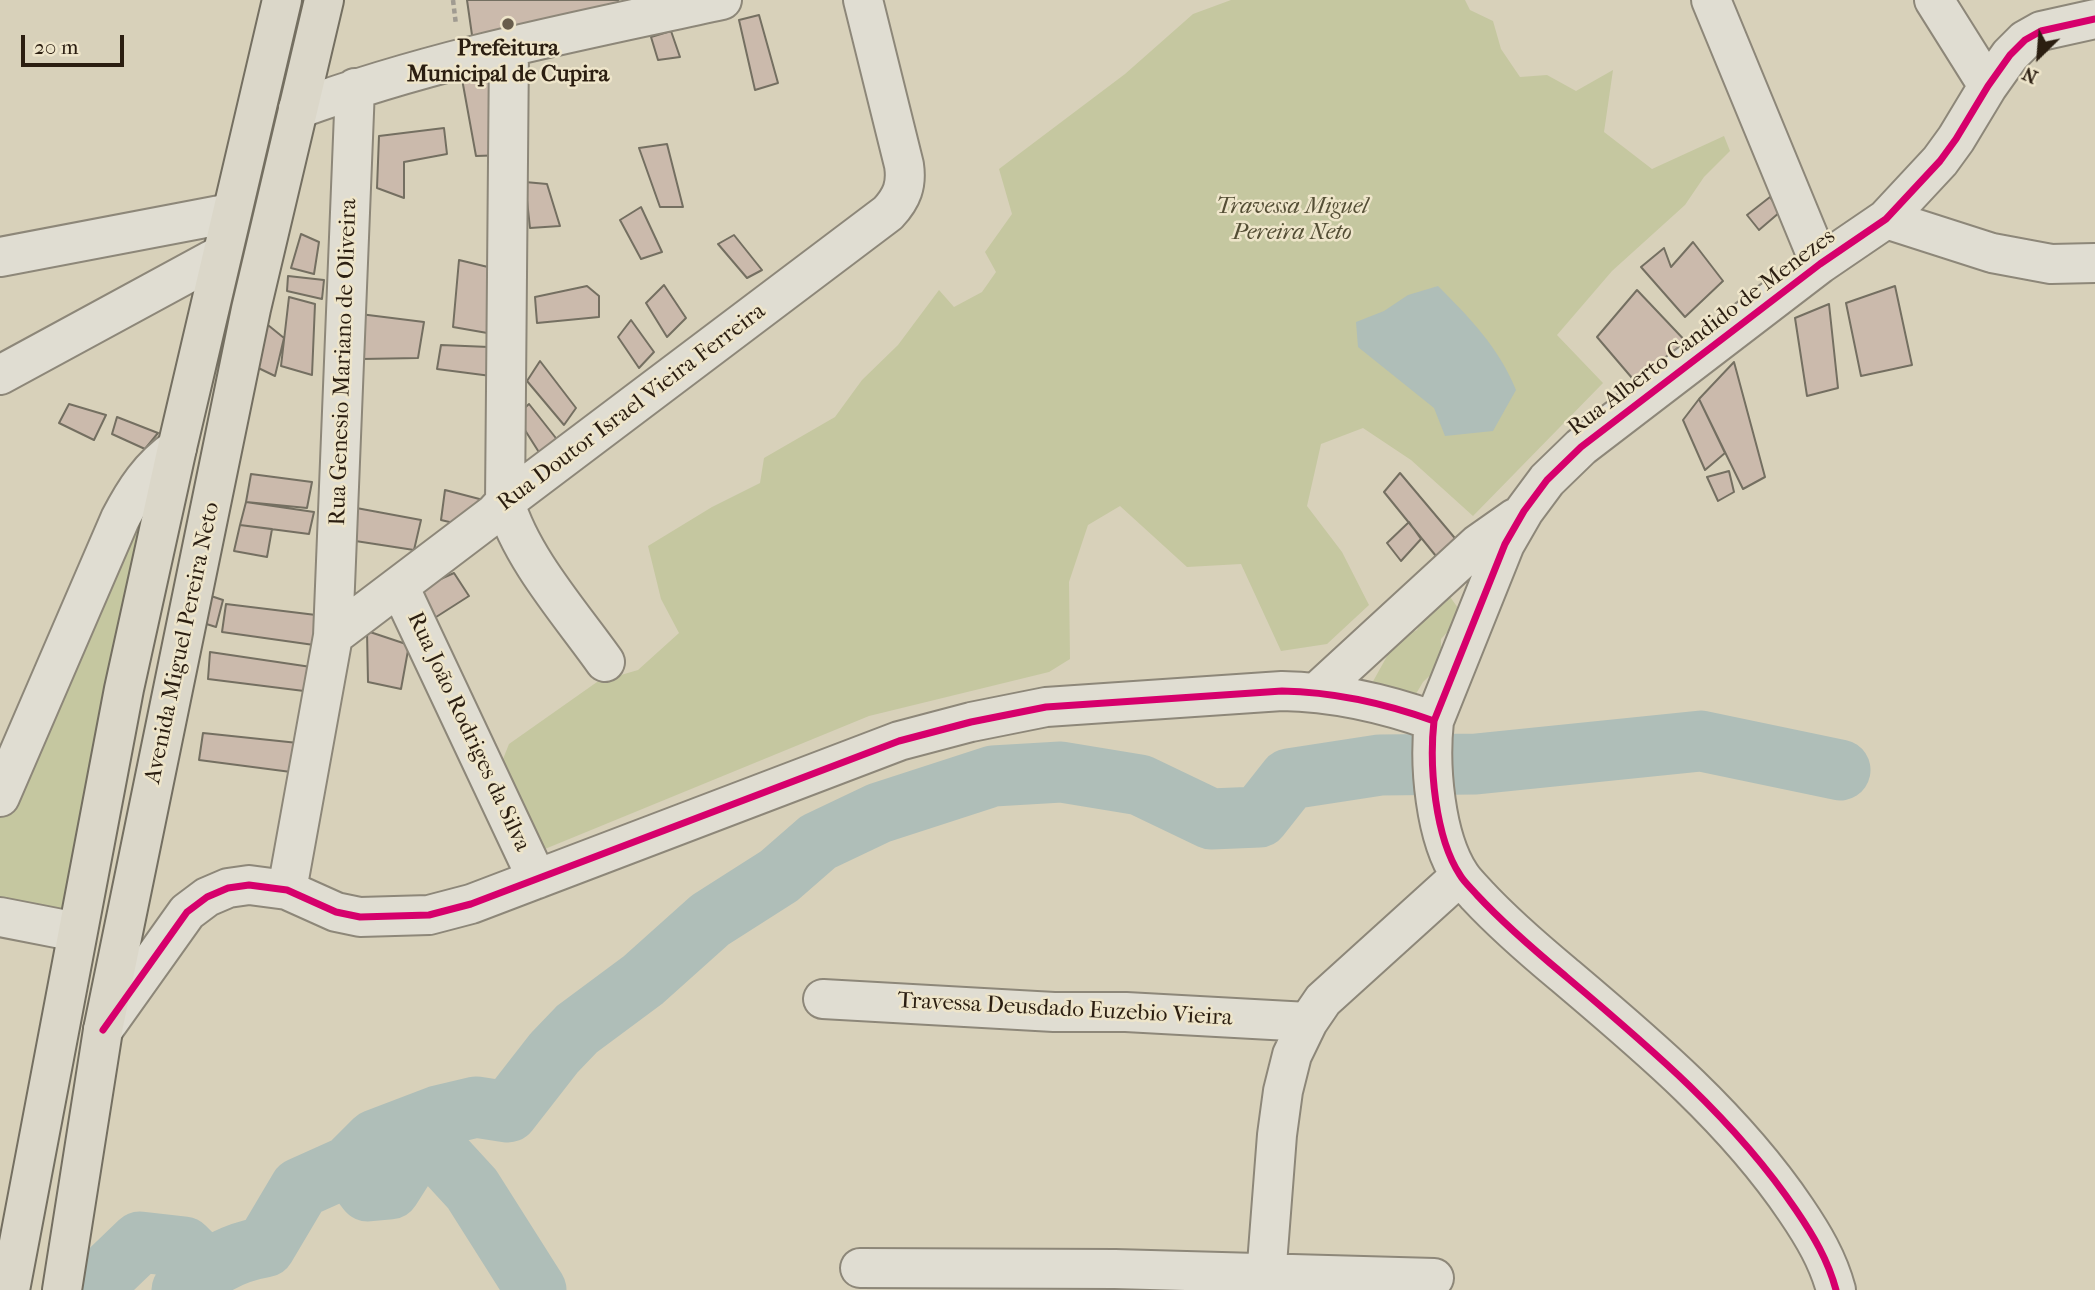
<!DOCTYPE html>
<meta charset="utf-8">
<style>
body{margin:0}
#map{position:relative;width:2095px;height:1290px;overflow:hidden;background:#d8d1ba;font-family:"IM FELL French Canon",serif}
canvas{display:block}
.north{position:absolute;left:2004px;top:21px;width:70px;height:70px;-webkit-text-stroke:5px #eee5ca;paint-order:stroke;rotate:205deg;font-size:19px;font-weight:700;line-height:28px;text-align:center;color:#2b1e11}
.north::after{content:'';display:block;margin:auto;width:24px;height:32px;background:#2b1e11;clip-path:polygon(50% 0,100% 100%,50% 72%,0 100%)}
.scale{position:absolute;left:21px;top:35px;width:103px;height:32px;box-sizing:border-box;border:4px solid #2b1e11;border-top:0;padding-left:9px;font-size:21px;line-height:24px;white-space:nowrap;color:#2b1e11;-webkit-text-stroke:5px #eee5ca;paint-order:stroke}
</style>
<div id="map">
<canvas width="2095" height="1290"></canvas>
<div class="north">N</div>
<div class="scale">20 m</div>
</div>
<script>
const g = document.querySelector('canvas').getContext('2d');
g.lineJoin = 'round';
function paint(path, color) { g.fillStyle = color; g.fill(path, 'evenodd'); }
function trace(path, color, width, dash) { g.strokeStyle = color; g.lineWidth = width; g.lineCap = dash ? 'butt' : 'round'; g.setLineDash(dash || []); g.stroke(path); }
function drawText(font, color, halo, rows, align = 'center') {
  g.font = font + ' "IM FELL French Canon",serif'; g.lineWidth = 5; g.setLineDash([]); g.textBaseline = 'middle'; g.strokeStyle = halo; g.fillStyle = color; for (const [text, x, y, turn = 0] of rows) {
    g.save(); g.translate(x, y); g.rotate((+turn || 0) * Math.PI / 180); g.textAlign = isNaN(turn) ? turn : align; if (halo) g.strokeText(text, 0, 0); g.fillText(text, 0, 0); g.restore();
  }
}
paint(new Path2D(`
 M1231,0h234l5,10 23,11 8,28 19,28 27,-2 29,16 37,-21 -9,62 48,37 72,-33 6,15 -26,26 -19,28 -73,66 -55,64 46,48 -130,133 -62,-56 -48,-32 -42,16 -14,62 35,46 27,53 -42,39 -46,7 -40,-87 -54,3 -67,-61 -32,19 -19,57 1,77 -21,13 -180,44 -329,135 -39,-87 8,-20 88,-62 41,-12 41,-37 -18,-34 -13,-53 64,-39 48,-24 4,-25 71,-41 27,-37 36,-35 41,-55 15,17 28,-15 14,-20 -11,-20 27,-38 -13,-45 126,-95 68,-60z
 M163,476l-101,466 -62,-7v-159z
 M1448,594l15,21 -22,24v26l-18,17 -10,17 -42,-14 25,-45 21,-10 11,-24z`), '#c5c7a0');
paint(new Path2D(`
 M1438,286c32,32 61,62 78,104l-23,41 -48,5 -11,-28 -76,-61 -2,-25 28,-11 24,-16z`), '#afbeb8');
trace(new Path2D(`
 M349,1166l19,25 22,-2 19,-30 29,-7 34,37 64,101
 M90,1290l50,-48 44,5 23,23
 M182,1290c23,-22 52,-38 83,-43l35,-59 49,-22 26,-26 63,-24 38,-9 32,5 46,-59 23,-24 66,-49 67,-60 69,-44 39,-34 61,-29 114,-37 68,-4 79,13 71,34 48,-2 30,-38 91,-14 96,-1 225,-23 139,29`), '#afbeb8', 61);
const building = new Path2D(`
 M467,0h151l2,7 -147,35z
 M759,15l19,68 -23,7 -16,-70z
 M671,31l9,26 -22,3 -7,-23z
 M495,69l11,86 -30,1 -14,-77z
 M444,128l3,26 -43,8v36l-27,-10 2,-52z
 M667,144l16,63h-23l-21,-59z
 M525,182l22,2 13,42 -30,2z
 M1770,197l10,15 -21,18 -12,-15z
 M641,207l21,45 -21,7 -21,-39z
 M301,234l18,8 -5,32 -23,-6z
 M734,235l28,35 -15,8 -29,-34z
 M1693,242l30,39 -38,36 -44,-50 23,-19 7,19z
 M459,260l33,8 1,66 -40,-7z
 M288,276l36,4 -2,19 -35,-8z
 M664,285l22,33 -19,19 -21,-34z
 M587,286l12,10v21l-62,6 -2,-26z
 M1895,286l17,79 -51,11 -15,-73z
 M1637,290l55,58 -48,44 -47,-55z
 M289,297l26,7 -3,71 -31,-9z
 M1829,304l9,84 -31,8 -12,-78z
 M360,314l64,8 -6,36 -56,1z
 M631,320l23,32 -15,16 -21,-31z
 M263,321l21,17 -9,38 -25,-12z
 M441,345l48,2 2,29 -54,-7z
 M540,361l36,47 -12,17 -37,-44z
 M1734,362l31,115 -22,12 -44,-90z
 M1699,399l26,54 -20,17 -22,-50z
 M69,404l37,11 -12,25 -35,-17z
 M529,404l30,38 -17,15 -26,-41z
 M117,417l41,16 -13,16 -33,-15z
 M1729,471l5,21 -16,9 -11,-24z
 M1400,473l59,70 -19,18 -56,-69z
 M251,474l61,8 -5,26 -61,-6z
 M445,490l46,12 -29,23 -21,-5z
 M246,502l68,10 -5,22 -69,-9z
 M351,507l70,13 -7,30 -65,-10z
 M1409,522l12,17 -20,22 -14,-18z
 M240,525l32,4 -5,28 -33,-6z
 M454,573l15,23 -36,23 -17,-29z
 M205,594l18,6 -7,27 -16,-5z
 M226,604l90,11 -2,30 -92,-13z
 M367,631l42,14 -8,44 -33,-7z
 M210,652l101,15 -7,24 -96,-12z
 M203,733l95,10 -7,29 -92,-12z`);
paint(building, '#cbbaac');
trace(building, '#746f61', 2);
const minor = new Path2D(`
 M1711,0l109,264
 M1934,0l54,86
 M509,47l-4,455c16,56 66,112 100,160
 M298,109c138,-51 282,-78 424,-109
 M1886,219l106,34 59,11 44,-1
 M0,257l231,-44
 M0,375l221,-120
 M399,586l138,293
 M333,636l161,-122 11,-12 383,-289c14,-15 19,-28 16,-48l-41,-165
 M1317,692l161,-148 37,-26
 M0,797l120,-278c15,-29 30,-52 57,-71
 M287,890l46,-254 22,-548
 M0,917l77,15
 M823,999l231,13h72l182,10
 M103,1030l84,-118 20,-15 21,-9 21,-3 38,5 49,22 24,5 69,-2 42,-11 428,-163 72,-19 75,-15 236,-16c53,1 102,12 152,30
 M860,1268l255,1 319,9
 M1265,1290l12,-155 6,-44 9,-36 16,-33 15,-22 137,-124
 M1836,1290c-8,-30 -23,-55 -40,-80 -62,-92 -149,-165 -233,-236 -30,-25 -59,-50 -86,-79 -5,-6 -13,-13 -17,-20 -25,-38 -31,-109 -26,-154l71,-177 19,-33 23,-31 34,-33 239,-183 66,-45 54,-58 16,-22 32,-53 22,-31 15,-15 16,-9 54,-12`);
const major = new Path2D(`
 M10,1290l114,-601 53,-241 105,-448
 M62,1290l41,-260 148,-721 73,-309`);
trace(minor, '#8d8779', 42);
trace(major, '#746f61', 42);
trace(new Path2D(`
 M453,0l3,25`), '#a09b91', 4.5, [5, 3.5]);
trace(minor, '#e0ddd2', 38);
trace(major, '#dbd7c9', 38);
trace(new Path2D(`
 M103,1030l84,-118 20,-15 21,-9 21,-3 38,5 49,22 24,5 69,-2 42,-11 428,-163 72,-19 75,-15 236,-16c53,1 102,12 152,30
 M1836,1290c-8,-30 -23,-55 -40,-80 -62,-92 -149,-165 -233,-236 -30,-25 -59,-50 -86,-79 -5,-6 -13,-13 -17,-20 -25,-38 -31,-109 -26,-154l71,-177 19,-33 23,-31 34,-33 239,-183 66,-45 54,-58 16,-22 32,-53 22,-31 15,-15 16,-9 54,-12`), '#d6006c', 7);
for (const [x, y, r, color] of [
 [508,24,7,"#685d4c"]
]) { const dot = new Path2D(); dot.arc(x, y, r, 0, 2 * Math.PI); g.fillStyle = color; g.fill(dot); trace(dot, '#eee5ca', 2.5); }
drawText('bold 23px', '#2b1e11', '#eee5ca', [
 ["Prefeitura",508,49],
 ["Municipal de Cupira",508,75]
]);
drawText('italic 23px', '#544e35', '#eee5ca', [
 ["Travessa Miguel",1292,207],
 ["Pereira Neto",1292,233]
]);
drawText('23px', '#2b1e11', '#eee5ca', [
 ["Rua Alberto Candido de Menezes",1702,333,-37],
 ["Rua Genesio Mariano de Oliveira",344,362,-88],
 ["Rua Doutor Israel Vieira Ferreira",632,408,-37],
 ["Avenida Miguel Pereira Neto",183,643,-78],
 ["Rua João Rodriges da Silva",468,732,65],
 ["Travessa Deusdado Euzebio Vieira",1065,1010,3]
]);
</script>
